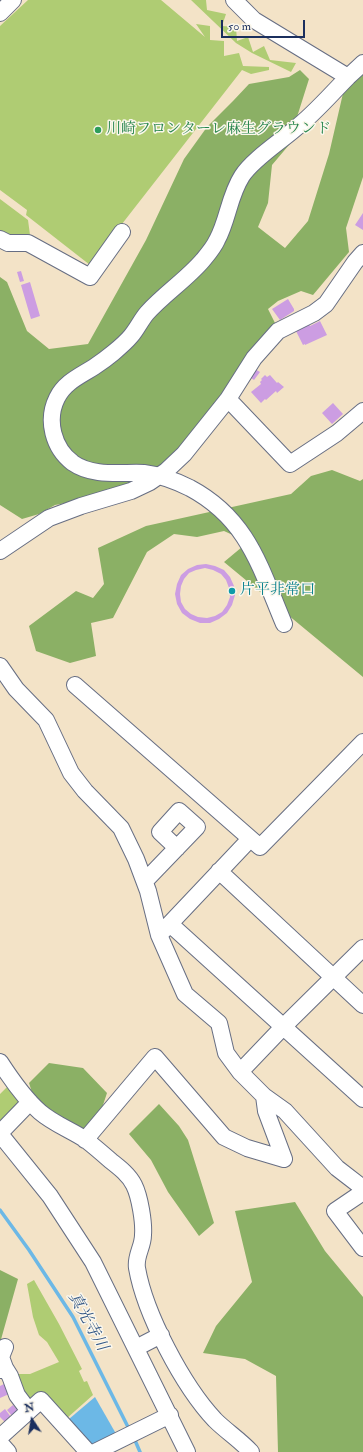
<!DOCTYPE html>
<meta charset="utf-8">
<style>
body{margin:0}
#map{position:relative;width:363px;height:1452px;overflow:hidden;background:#f3e3c7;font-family:"IM FELL Double Pica",serif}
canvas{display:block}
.north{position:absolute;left:12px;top:1400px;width:40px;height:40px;-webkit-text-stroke:3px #fbf7ec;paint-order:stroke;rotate:348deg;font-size:11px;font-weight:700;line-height:16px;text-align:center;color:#1b2f5e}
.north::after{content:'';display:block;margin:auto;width:14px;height:18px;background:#1b2f5e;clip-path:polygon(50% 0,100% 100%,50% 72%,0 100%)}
.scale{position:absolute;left:221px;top:20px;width:84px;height:18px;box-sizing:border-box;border:2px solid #1b2f5e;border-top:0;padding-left:5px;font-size:12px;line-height:14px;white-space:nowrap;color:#1b2f5e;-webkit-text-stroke:3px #fbf7ec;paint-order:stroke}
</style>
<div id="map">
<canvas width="363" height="1452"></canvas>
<div class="north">N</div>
<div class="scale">50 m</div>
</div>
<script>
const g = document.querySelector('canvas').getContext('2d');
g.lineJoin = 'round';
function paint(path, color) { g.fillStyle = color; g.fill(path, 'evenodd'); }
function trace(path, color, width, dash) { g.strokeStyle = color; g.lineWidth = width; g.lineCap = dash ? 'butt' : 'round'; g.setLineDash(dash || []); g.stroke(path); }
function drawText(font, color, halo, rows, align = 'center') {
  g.font = font + ' "IM FELL Double Pica","Noto Serif JP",serif'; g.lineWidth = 3; g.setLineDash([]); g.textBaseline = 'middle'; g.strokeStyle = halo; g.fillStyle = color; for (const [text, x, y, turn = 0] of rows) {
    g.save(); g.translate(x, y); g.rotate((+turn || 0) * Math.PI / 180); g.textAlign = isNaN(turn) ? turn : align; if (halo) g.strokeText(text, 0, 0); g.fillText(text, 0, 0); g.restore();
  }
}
paint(new Path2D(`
 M28,0h133l44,37 -9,-13 14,2v14l14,1v15l15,-3 4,13 26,1v3l-18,4 -9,-4 -152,195 -64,-50 1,-5 -27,-20v-164z
 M191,0h15l1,10 19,4 -4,12 14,1 1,14 11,-4 5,15 11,-6 6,14 26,3 -5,9 -39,-19 -16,-10z
 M0,199l28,21 2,15 -16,2 -14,-7z
 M11,1083l12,16 -23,27v-32z
 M34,1280l25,44 23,45 -3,2 5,11 3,-1 6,14 -27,24 -31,-19 -9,-1 -12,-25h16l29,-12 -12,-20 -8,-7 -6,-18 -6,-33z`), '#afcc73');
paint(new Path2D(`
 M363,69v108l-17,51 3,24 -36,43 -12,-4 -23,10 -10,8 8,16 -41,47 -14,29 -50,56 -31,25 -57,18 -28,5 -16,9 -17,5 -22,-14v-228l7,5 20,49 22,18 39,-5 58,-104 38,-81 23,-32 26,-26 16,-17 40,-7 11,-7 9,9 -12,38 -3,22 -22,26 -4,38 -10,24 27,21 23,-27 21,-67 15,-65z
 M332,470l28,11 3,-2v198l-139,-115 24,-20 -24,-11 -27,6 -23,-3 -27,18 -34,66 -22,5 5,33 -26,7 -34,-12 -7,-25 47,-35 17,7 11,-14 -6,-36 48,-22 145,-32 20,-18z
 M49,1063l34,5 24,25 -11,33 -20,5 -37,-17 -10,-31z
 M159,1104l20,22 9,14 26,83 -15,13 -31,-44 -17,-32 -22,-26z
 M295,1202l30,49 38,46v155h-85l-2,-76 -31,-17 -42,-6 13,-27 36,-44 -17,-71z
 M0,1270l18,9 -18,64z`), '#8bb065');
paint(new Path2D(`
 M95,1397l20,35 -1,4 -19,9 -5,-1 -21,-25z`), '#6cb8e6');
trace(new Path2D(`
 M0,1210l29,40 44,67 57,114
 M134,1438l6,14`), '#6cb8e6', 3.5);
paint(new Path2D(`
 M363,213v17l-8,-5z
 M21,271l3,10 -4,1 -3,-10z
 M30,282l10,34 -9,3 -10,-34z
 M288,299l6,10v2l-14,9 -8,-11z
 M320,321l7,14 -22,10v-1l-2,1 -7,-14 13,-7 1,2z
 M253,368l7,4 -6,8 -6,-4z
 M265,375l2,2 3,-2 7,8 1,-1 6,5 -7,6 -1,-2 -10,9 -1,-1 -4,4 -10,-11 10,-8 -1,-2 2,-2 -1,-1z
 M333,403l10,11 -11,10 -10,-11z
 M206,564l9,2 9,4 6,7 4,9 1,9 -3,10 -5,8 -8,6 -9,4h-10l-10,-4 -8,-6 -5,-9 -2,-10 2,-10 4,-9 7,-6 9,-4zM205,568l8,2 8,4 5,6 3,8 1,9 -3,8 -5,7 -7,4 -8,2 -9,-1 -7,-3 -6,-5 -4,-7 -1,-8 1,-8 3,-7 5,-6 7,-3z
 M4,1384l5,10 -9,4v-12z
 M13,1405l5,6 -6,5 -5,-6z
 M5,1409l6,8 -6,5 -5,-5v-4z`), '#cc9de2');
const minor = new Path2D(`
 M234,0l20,20 94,57 15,-14
 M0,13l13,-13
 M0,239l8,4h20l62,34 32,-45
 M228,399l62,65 47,-31 26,-22
 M0,551l49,-33 32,-12 50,-15 19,-9 16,-11 18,-17 44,-55 26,-41 24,-27 36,-18 12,-9 29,-42 8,-9
 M284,624c-24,-57 -36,-105 -94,-136 -14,-7 -30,-13 -46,-15 -23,-1 -51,4 -71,-10 -20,-15 -27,-43 -16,-65 8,-16 23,-22 37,-31 6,-4 13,-9 19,-14 6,-5 13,-11 18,-17 6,-7 10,-16 16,-23 17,-19 40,-34 56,-53 5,-6 11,-13 14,-20 11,-20 12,-44 25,-64 11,-17 38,-34 54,-48 19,-15 35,-34 52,-51
 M0,666l16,23 30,31 25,53 14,18 36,37 15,31 12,32 11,44 26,59 34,29 7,30 14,19 24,24 21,15 52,57 26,20
 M75,685l185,162 103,-105
 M219,871l144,134
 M145,881l52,-54 -18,-16 -19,21 17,16
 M170,924l193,175
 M163,931l87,-92
 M0,1062c11,17 24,36 40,50 14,12 31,18 46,28 9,7 17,14 25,21 9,7 18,14 23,24 6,12 10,38 9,50 0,12 -8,21 -6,33 8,46 46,118 78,152 11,11 25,20 36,32
 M240,1072l43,-45 80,-79
 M264,1096l2,15 18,48
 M0,1133l30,-31
 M0,1134l50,62 43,66 94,190
 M85,1140l70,-83 69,80 23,11 37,11
 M363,1192l-28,19 28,37
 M136,1348l25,-13
 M5,1368l5,8 7,19 12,16
 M0,1370l5,-2 -4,-11 4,-10
 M0,1437l41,-37 47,52
 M0,1443l8,9
 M95,1452l75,-37`);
trace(minor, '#676e83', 18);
trace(minor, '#fff', 16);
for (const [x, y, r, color] of [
 [98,130,4,"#2e9e5b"],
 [232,591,4,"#0f9aa8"]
]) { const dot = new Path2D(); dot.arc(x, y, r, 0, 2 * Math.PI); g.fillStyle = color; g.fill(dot); trace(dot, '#fbf7ec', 1.5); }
drawText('15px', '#27864d', '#fbf7ec', [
 ["川崎フロンターレ麻生グラウンド",106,130]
], 'left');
drawText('15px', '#0d838f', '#fbf7ec', [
 ["片平非常口",240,591]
], 'left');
drawText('italic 16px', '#335887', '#fbf7ec', [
 ["真光寺川",87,1322,61]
]);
</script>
